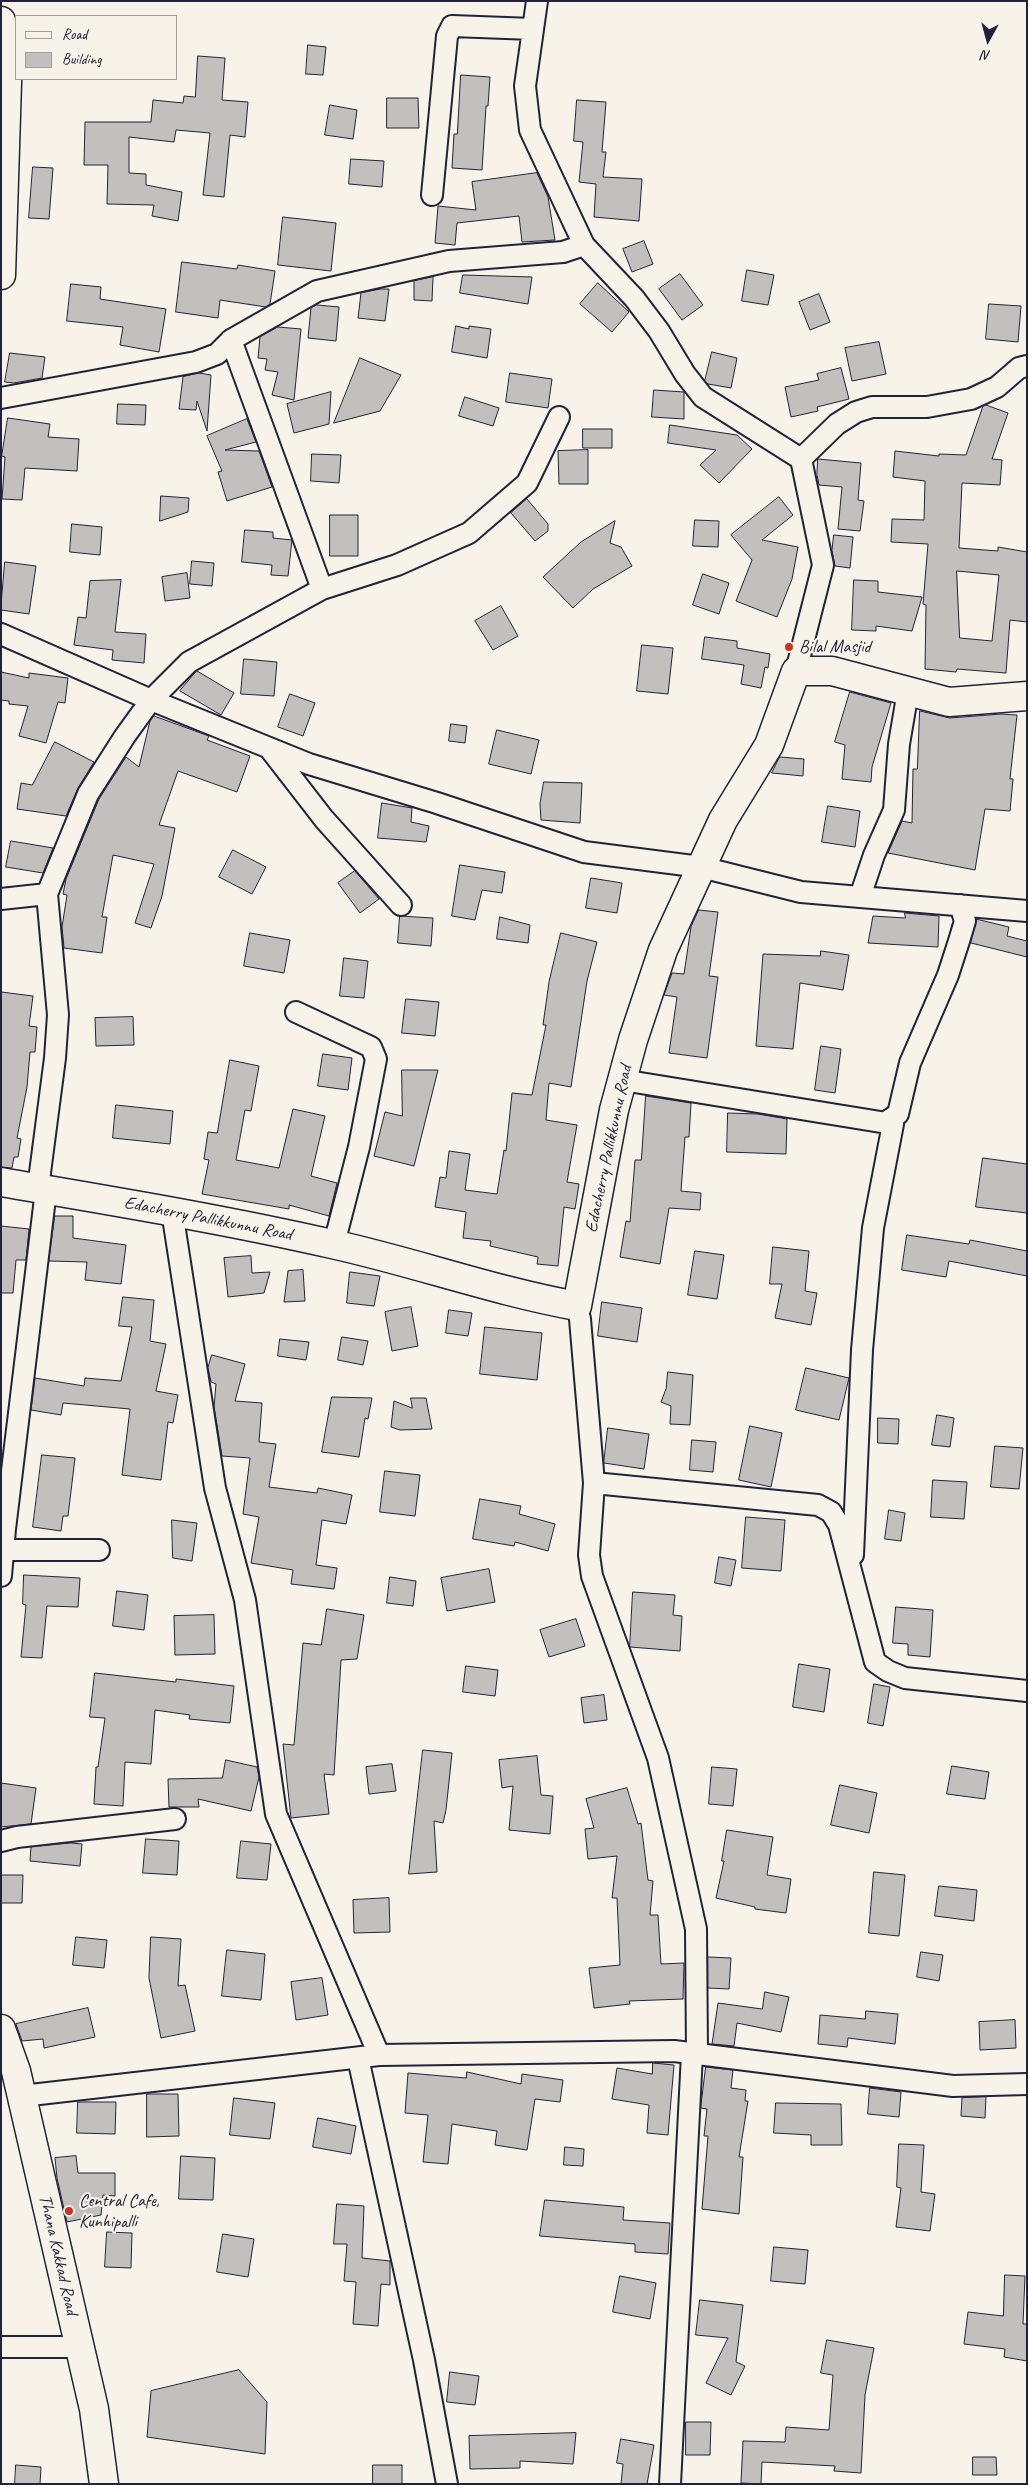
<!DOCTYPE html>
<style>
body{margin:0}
#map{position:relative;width:1028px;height:2485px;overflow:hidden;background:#f7f3e8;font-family:Caveat,sans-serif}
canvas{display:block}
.frame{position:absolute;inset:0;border:2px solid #22223b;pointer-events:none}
.legend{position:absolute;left:15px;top:15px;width:162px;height:65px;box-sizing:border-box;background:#f7f3e8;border:1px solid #a29fa3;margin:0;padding:6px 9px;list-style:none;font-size:15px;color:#22223b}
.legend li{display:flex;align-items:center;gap:10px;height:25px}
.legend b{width:25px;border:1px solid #a29fa3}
.north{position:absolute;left:963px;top:15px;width:50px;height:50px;-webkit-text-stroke:4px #f7f3e8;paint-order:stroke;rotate:187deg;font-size:14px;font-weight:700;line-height:20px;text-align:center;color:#22223b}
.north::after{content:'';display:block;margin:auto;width:18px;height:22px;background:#22223b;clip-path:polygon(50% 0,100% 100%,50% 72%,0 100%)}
</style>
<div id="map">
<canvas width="1028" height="2485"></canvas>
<div class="frame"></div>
<ul class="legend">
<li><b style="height:6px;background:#f7f3e8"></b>Road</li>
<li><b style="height:14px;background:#c2bfbd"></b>Building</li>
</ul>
<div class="north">N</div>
</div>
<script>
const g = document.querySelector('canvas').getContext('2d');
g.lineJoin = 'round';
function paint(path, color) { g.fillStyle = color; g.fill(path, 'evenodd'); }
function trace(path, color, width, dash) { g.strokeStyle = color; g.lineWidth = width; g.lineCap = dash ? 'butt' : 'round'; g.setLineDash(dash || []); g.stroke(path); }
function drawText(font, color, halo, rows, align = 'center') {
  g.font = font + ' Caveat,sans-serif'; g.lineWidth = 4; g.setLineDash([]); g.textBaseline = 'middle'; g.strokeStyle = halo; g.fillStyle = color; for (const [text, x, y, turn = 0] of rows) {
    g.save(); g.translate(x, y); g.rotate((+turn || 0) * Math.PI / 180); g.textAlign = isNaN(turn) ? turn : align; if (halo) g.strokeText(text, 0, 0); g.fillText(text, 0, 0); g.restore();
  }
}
const building = new Path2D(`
 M308,45l18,2 -3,28 -17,-1z
 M198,56l27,2 -3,42 26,2 -3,35 -15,-2 -6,62 -21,-2 7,-62 -34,-3 -2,12 -45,-5v36l17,1v11l36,7 -4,29 -26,-5 2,-11 -47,-1 1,-39h-24l1,-43h66l2,-22 30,3 1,-7 11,1z
 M461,75l29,2 -2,29h-2l-4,64 -30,-2 2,-34h3z
 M387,98h31l1,30h-32z
 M577,100l29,2 -4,50h4l-3,25 39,2 -3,42 -45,-4 2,-33 -17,-2 4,-40 -9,-1z
 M330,105l27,5 -4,29 -28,-4z
 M351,159l33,2 -2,26 -33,-3z
 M33,167l20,1 -4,51 -20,-1z
 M537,173l11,24 7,43 -33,2 -3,-26 -62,7 -2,22 -20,-2 3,-37 38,4 -4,-28z
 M283,217l53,6 -5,48 -53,-6z
 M644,241l9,23 -21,8 -9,-23z
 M182,262l55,7 1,-4 37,6 -5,33 -4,3 -46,-7 -2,18 -42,-6z
 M747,270l27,5 -6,30 -26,-4z
 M680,274l23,31 -21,15 -23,-31z
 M463,275l69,2 -4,27 -68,-11z
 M433,277l-1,24 -18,-1v-19z
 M598,283l31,29 -17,20 -32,-28z
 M71,284l30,3 -1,12 66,10 -7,43 -39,-7 3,-18 -56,-6z
 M381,289h8l-4,32 -27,-3 3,-25z
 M819,294l11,28 -20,8 -11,-28z
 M989,304l32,2 -3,36 -32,-3z
 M317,305l22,2 -3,34 -28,-3 3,-30z
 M456,326l13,3v-3l22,3 -4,29 -35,-6z
 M278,327l23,2 -7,71 -22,-5 6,-23 -13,-2 2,-11 -9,-1 2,-21z
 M879,342l7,32 -34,7 -7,-33z
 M712,352l25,6 -6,30 -23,-4 -3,-3z
 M10,353l35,4 -3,21 -28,5 -9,-1z
 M360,358l41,17 -21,36 -46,12z
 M841,368l8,31 -32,8 1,4 -27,6 -6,-30 34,-7 -2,-6z
 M199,373l12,2 -4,56 -10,-30 -1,9 -17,-1 4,-32z
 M510,373l42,6 -4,29 -42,-6z
 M654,390l30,2v27l-32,-2z
 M331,392l-2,32 -35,9 -7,-29z
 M465,397l34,11 -6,18 -34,-10z
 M118,404l28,1 -1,20 -28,-1z
 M986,405l22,8 -16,46 10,1 -2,25 -38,-2 -3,65 39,3v-4l29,5v70l-17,-2 -4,53 -49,-4 -1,3 -31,-3 1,-64 -3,-1 5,-60 -37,-2 1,-23 32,1 1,-39 -32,-4 2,-26 44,5v-2l27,1 17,-49zM957,571l42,4 -7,66 -32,-3z
 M8,418l42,6 -2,13 31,2 -2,32 -52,-3 -3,32 -20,-1 3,-42 -3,-1z
 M247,419l9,23 -31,8 34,1 13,36 -45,14 -9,-29 4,-1 -15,-35z
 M670,425l67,10 15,14 -33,34 -19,-18 16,-15 -48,-7z
 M583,429h29v19h-29z
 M588,450v34h-29l-1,-33z
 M312,454l29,1 -2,28 -28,-2z
 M818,459l43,4 -3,37 6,1 -4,30 -22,-2 4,-42 -23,-2 -2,-10z
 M161,496l28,2 -1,14 -28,9z
 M779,497l14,18 -31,25 36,7 -6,32 -15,38 -41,-16 16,-41 -21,-25z
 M527,499l21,25v7l-13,10 -24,-28z
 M330,515h28v41h-28z
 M695,520l24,1 -1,26 -25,-1z
 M615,521l-5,22 11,4 11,19 -39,23 -20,19 -30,-31 38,-35z
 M72,524l30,3 -2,28 -30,-3z
 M245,530l28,2v6l19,2 -4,36 -17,-1 1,-10 -30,-3z
 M834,535l19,2 -3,31 -15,-2 -3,-15z
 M192,561l22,2 -2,23 -22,-2z
 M5,562l31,4 -7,48 -28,-4z
 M187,573l3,25 -25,3 -3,-24z
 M703,574l26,9 -10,31 -26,-9z
 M121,580l-6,52 31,2 -2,29 -32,-3 1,-10 -39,-5 4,-28 8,1 4,-37z
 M854,580l24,1v11l44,5 -10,34 -36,-5v5l-24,-1z
 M501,606l17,30 -25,14 -18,-29z
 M705,637l32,4v7l33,6 -2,14 -3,-1 -4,21 -20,-4 3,-19 -42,-6z
 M642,645l31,3 -5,46 -31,-3z
 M244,659l33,3 -3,34 -33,-2z
 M197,671l37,22 -13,22 -41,-24z
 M1,672l28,6v-5l39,5 -3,25 -7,-1 -12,41 -27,-7 9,-30 -19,-2v-3l-8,-1z
 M850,692l41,11 -19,64 -1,15 -29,-3 3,-34 -10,-3z
 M290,694l25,9 -12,33 -25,-9z
 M920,711l30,7 51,-4 16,1 -7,64h3l-3,32 -25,-2 -10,61 -87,-17 14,-32 10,2 1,-54h4z
 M154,716l55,20 -2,4 43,16 -13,36 -59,-21 -19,54 16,3 -13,68 -11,32 -16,-5 19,-59 -41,-9 -11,62h5l-5,36 -38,-5 -2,-21 5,-32 -4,-1 3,-15 33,-80 27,-42 13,10 11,-46z
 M451,724l16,2 -2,17 -16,-2z
 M497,730l42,10 -8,34 -42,-10z
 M55,742l39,20 -16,26 -12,28 -49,-7 4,-26 11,2z
 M780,757l24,2 -1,17 -31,-3z
 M544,782l38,1 -2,40 -39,-3 -1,-16z
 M382,803l30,5 -1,14 18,4 -3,16 -48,-4z
 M828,806l32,5 -5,36 -33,-5z
 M11,841l42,7 -10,25 -37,-6z
 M233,850l33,17 -14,27 -33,-17z
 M460,865l45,7 -3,21 -20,-3 -7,30 -23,-4z
 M355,871l24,28 -19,14 -22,-30z
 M591,878l31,5 -5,30 -31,-5z
 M699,910l19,2 -9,64 9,1 -11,81 -38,-5 8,-56 -13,-2 8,-22 12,1 7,-47z
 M905,913l34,3 -1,31 -70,-4 5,-27 32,2z
 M400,916l33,2 -2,28 -33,-3z
 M500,917l30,8 -2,18 -31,-4z
 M976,919l33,8 -2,9 20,5v16l-56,-14z
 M250,933l40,7 -6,33 -40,-7z
 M561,933l36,9 -10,39 -16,106 -22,-4 -3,37 31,5 -10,57 12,2 -4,25 -11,-2 -6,59 -21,-2 1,-7 -48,-11 1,-5 -28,-3 3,-26 -31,-5 5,-30 6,1 3,-27 21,3 -5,36 32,4 7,-44 2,1 6,-58 20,2 14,-70h-3l6,-43z
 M821,951l28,4 -6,35 -43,-7 -7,66 -37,-3 7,-92 57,2z
 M344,958l24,3 -4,37 -24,-2z
 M1,992l32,4 -4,30 8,1 -2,25h-5l-3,35 -10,51 4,1 -3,18h-4l-2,11 -11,-1z
 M406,999l33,3 -4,34 -33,-3z
 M133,1017l1,28 -38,1 -1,-28z
 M821,1046l20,3 -6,44 -20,-3z
 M323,1054l29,4 -4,32 -30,-4z
 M230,1060l29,6 -8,45 -6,-1 -9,50 43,8 14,-59 32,7 -14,60 26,7 -8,33 -40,-11v4l-87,-15 7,-34 -5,-1 4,-27 9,1z
 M402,1070h36l-24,96 -40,-10 11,-44 17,4z
 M646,1096l45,7 -2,34h-4l-4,54 20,2 -1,17 -31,-2 -9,56 -40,-7 6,-36 4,1 5,-62h6z
 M116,1105l57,6 -3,33 -57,-6z
 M728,1113l30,1 29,5 -1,35 -59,-2z
 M983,1158l44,6v49l-51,-6z
 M55,1216h18v22l53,7 -5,39 -36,-4 2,-18 -38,-1z
 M1,1226l28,3 -3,31h-10l-3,33h-12z
 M907,1235l62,9 1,-4 57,11v25l-78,-15 -3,16 -44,-7z
 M773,1247l36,4 -4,40 12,2 -6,32 -36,-7 7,-34h-12z
 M695,1251l29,4 -7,44 -29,-4z
 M251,1256l1,17 18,-1 -6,21 -36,4 -4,-39z
 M303,1270l2,31 -21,1 4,-31z
 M350,1272l30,4 -6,30 -27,-3z
 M123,1297l31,3 -4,41 16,3 -10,47 22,4 -5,28 -5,-1 -7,58 -39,-5 8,-66 -67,-6 -2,12 -30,-5 4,-32 49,8 1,-8 36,3 11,-54 -13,-1z
 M602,1302l40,6 -5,34 -39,-6z
 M411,1307l7,39 -26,5 -7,-39z
 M449,1310l23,3 -4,23 -22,-3z
 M485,1327l57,6 -5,47 -57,-6z
 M342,1337l26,4 -5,24 -25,-5z
 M280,1339l29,3 -3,18 -28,-4z
 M212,1355l33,9 -10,37 27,2 -3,39 17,2 -7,43 48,6 1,-5 34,7 -6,29 -24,-4 -6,45 21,3 -3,21 -43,-5 2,-14 -42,-7 8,-46 -16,-3 7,-56 -28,-2 -8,-49 2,-23 -5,-2 -3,-14z
 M806,1368l43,10 -10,42 -43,-10z
 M668,1372l25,3 -3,50 -20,-1 1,-18 -10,-4 5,-13z
 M332,1397l40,1 -4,21 -3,-1 -6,39 -37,-5z
 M411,1398h15l6,31 -32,1 -9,-3 3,-26 18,7z
 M937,1415l17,3 -4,29 -18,-2z
 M878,1418l21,1 -1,25 -20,-1z
 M750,1426l32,7 -11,54 -32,-7z
 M608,1428l41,6 -5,35 -40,-6z
 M692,1440l24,2 -3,30 -23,-2z
 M995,1446l28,2 -4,41 -28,-2z
 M42,1455l33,3 -7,58h-5l-2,15 -28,-4z
 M385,1471l35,4 -5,41 -35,-4z
 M933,1480l34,2 -3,37 -33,-2z
 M480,1499l41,7 -2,8 36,10 -7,27 -33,-9 -1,4 -41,-7z
 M889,1510l16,3 -4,28 -16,-2z
 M746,1517l39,3 -4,51 -39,-3z
 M172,1520l25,3 -5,38 -19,-3z
 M719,1557l17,3 -5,26 -16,-3z
 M489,1569l6,33 -48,9 -6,-33z
 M24,1575l56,3 -2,29 -31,-1 -5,52 -21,-1 5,-52 -3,-1z
 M390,1577l26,4 -3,25 -26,-3z
 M117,1591l31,4 -4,35 -31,-4z
 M633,1592l42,3 -2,20 9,1 -2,35 -50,-4z
 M896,1607l37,3 -3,47 -22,-2v-11l-15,-1z
 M327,1609l37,6 -7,44 -16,1 -7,115 -10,-1 5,40 -38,4 -8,-74 11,1 9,-102 18,2z
 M214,1615l1,39 -40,1 -1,-39z
 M576,1619l9,27 -36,11 -9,-27z
 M799,1664l31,5 -6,43 -31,-5z
 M466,1666l32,4 -3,26 -32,-4z
 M95,1673l81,9v-3l58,7 -4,37 -41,-4 1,-4 -35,-5 -4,54 -26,-2 -2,44 -29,-2 2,-37h2l7,-49 -15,-1z
 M874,1684l16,3 -7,39 -15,-3z
 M604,1695l3,25 -23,3 -3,-25z
 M423,1750l29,3 -6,57 -3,13 -9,-2 3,51 -28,2z
 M537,1756l4,39 12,1 -3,38 -41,-4 4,-44 -11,2 -3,-28z
 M226,1760l31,7 2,10 -8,34 -53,-12 1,8h-30l-1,-28 54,-1z
 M392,1764l4,27 -27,3 -3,-27z
 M952,1766l37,6 -4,27 -38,-5z
 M712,1767l25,2 -4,37 -24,-2z
 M1,1783l35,5 -5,36 -30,3z
 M840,1785l37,8 -8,40 -38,-8z
 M627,1788l11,36 3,-1 7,57 5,1 -3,34h8l3,49 23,-1 -1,36 -54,2 1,3 -36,4 -5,-40 31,-3 -3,-67h-5l5,-42 -29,3 -3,-30 9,-1 -8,-29z
 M727,1830l46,7 -6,38 24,4 -5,34 -31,-4v-2l-39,-9 8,-37h-2z
 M146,1839l33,2 -2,34 -34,-2z
 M241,1841l30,3 -4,36 -30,-2z
 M71,1843l11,1 -2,22 -50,-5 1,-14z
 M874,1872l31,3 -6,61 -30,-3z
 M1,1875h22l-1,28h-21z
 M939,1886l38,4 -3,31 -39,-5z
 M389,1898l1,34 -36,1 -1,-33z
 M76,1937l31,3 -3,28 -31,-3z
 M151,1937l30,2 -3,47 7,-1 10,46 -34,7 -12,-60z
 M227,1950l38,4 -4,46 -39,-4z
 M921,1952l22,3 -4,26 -22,-4z
 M708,1957l23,1 -2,31 -21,-1z
 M322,1978l6,37 -32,5 -5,-38z
 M765,1992l24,5 -8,35 -44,-9 -3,23 -22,-2 6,-41 44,6z
 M88,2008l7,29 -51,11 -1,-9 -21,2 -6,-17z
 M866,2011l32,3 -3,30 -47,-6 -1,9 -29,-3 2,-29 45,4z
 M1015,2020l1,28 -36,2 -1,-28z
 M653,2063l21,2 -6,70 -21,-2 2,-28 -37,-6 5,-31 35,6z
 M706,2067l27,3 -2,18 15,2 -1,11h3l-9,56h4l-4,57 -37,-5 6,-73h-4l3,-27 -6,-1z
 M467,2072l54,12 1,-10 41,6 -3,22 -25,-3 -8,51 -32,-5 2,-14 -45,-7 -4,40 -25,-2 5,-47 -23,-2 3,-40 58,5z
 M870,2088l31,4 -2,25 -31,-3z
 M147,2094h31l1,42 -32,1z
 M986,2097l-1,21 -24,-2 1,-18z
 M234,2098l41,5 -5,36 -40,-4z
 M78,2102h38l-1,32 -38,-1z
 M776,2103l65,1 1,41h-31v-10l-37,-2z
 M318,2118l38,8 -5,28 -38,-7z
 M899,2144l25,1 -3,47 14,2 -5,37 -34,-4 5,-39 -4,-1z
 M565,2147l19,2 -1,17 -19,-1z
 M76,2156l2,17h37v23l-12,-1 -2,20 -34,7 -10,-44 -2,-20z
 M181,2156l34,2 -2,42 -34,-1z
 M545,2200l79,7 -1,13 47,3 -2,31 -33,-2v-8l-95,-8z
 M337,2204l27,2 -2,52 28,3v24l-9,-1 -3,42 -25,-2 3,-42 -12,-1 3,-37h-13z
 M107,2232l25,1 -1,35 -26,-1z
 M223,2234l31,5 -6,38 -31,-5z
 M774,2247l34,3 -3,34 -34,-3z
 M1005,2275l20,1 -2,48h4v37l-23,-4 1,-8 -41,-5 4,-32 35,4z
 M620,2276l36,7 -6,36 -37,-7z
 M700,2300l43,5 -7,57 9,4 -14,29 -25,-12 22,-45 -32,-3z
 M827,2340l47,8 -9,47 -4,78 -27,-2 1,-5 -73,-4 -1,22 -20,-1 2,-42 42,1 1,-15 43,3 4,-55 -12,-2z
 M239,2370l28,32 -2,52 -118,-17 4,-46z
 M450,2372l29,4 -4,29 -28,-3z
 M686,2422h25l-1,33h-24z
 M576,2433l-3,31 -53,-3v7l-50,1 -1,-33z
 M621,2439l33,6 -7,39h-26l2,-20 -6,-1z
 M973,2457h23l1,18h-24z
 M16,2465l25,2 -1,17h-25z
 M373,2465h29v19h-29z`);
paint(building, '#c2bfbd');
trace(building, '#22223b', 1);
const street = new Path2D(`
 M432,195l15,-159 5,-10 81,3
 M584,245l50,53 25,33 26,43 18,23 98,62 22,106 -27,106
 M231,340l91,249
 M1,398l195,-36 21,-8 14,-14 86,-49 132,-30 114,-9 21,-7 -54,-115 -5,-44 12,-85
 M801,459l36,-35 19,-12 16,-5h55l44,-8 26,-12 22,-19 8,-2
 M1,634l150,66 158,64 128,39 147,49 117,15 100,25 226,19
 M269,748l55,71 77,86
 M860,897l14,-42 20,-45 5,-66 9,-53
 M1,899l46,-5 41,-100 37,-58 26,-36 38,-38 133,-73 75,-24 72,-32 58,-50 32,-66
 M296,1012l75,35 5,12 -17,88 -25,97
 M622,1080l271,44 -20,104 -11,122 -9,205
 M886,1122l12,-8 12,-51 38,-88 11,-34 6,-20 -5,-16
 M38,1188l17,-130 3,-43 -11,-121
 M172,1211l43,277 30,112 31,214 103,241
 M577,1306l3,13 14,164
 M1,1550h98
 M1,1576l4,-47 41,-339
 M1,1841l16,-4 158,-18
 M697,2053l-1,-124 -38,-171 -66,-182 -3,-21 5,-72 224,22 13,7 8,13 36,137 13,9 17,7 122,13
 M358,2058l66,302 23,124
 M22,2096l357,-41 295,-4 279,35 74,-2
 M1,2347h78
 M670,2484l22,-430`);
const secondary = new Path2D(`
 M1,21l7,30 -7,224
 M1,1182c111,19 221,37 331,62 82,18 162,47 245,62l37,-196 19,-70 30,-90 60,-130 46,-75 27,-74h36l117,31 78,-6
 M1,2029l15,42 78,338 10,75`);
trace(street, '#22223b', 24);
trace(secondary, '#22223b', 31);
trace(street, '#f7f3e8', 20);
trace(secondary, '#f7f3e8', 28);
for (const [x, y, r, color] of [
 [789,647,5,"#c8321e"],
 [69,2211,5,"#c8321e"]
]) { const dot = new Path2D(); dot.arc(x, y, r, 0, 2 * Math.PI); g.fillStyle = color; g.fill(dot); trace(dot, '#f7f3e8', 2); }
drawText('18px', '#22223b', '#f7f3e8', [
 ["Bilal Masjid",799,647],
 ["Central Cafe,",79,2201],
 ["Kunhipalli",79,2222]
], 'left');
drawText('18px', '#22223b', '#f7f3e8', [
 ["Edacherry Pallikkunnu Road",609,1149,-78],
 ["Edacherry Pallikkunnu Road",208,1219,11],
 ["Thana Kakkad Road",58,2255,77]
]);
</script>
